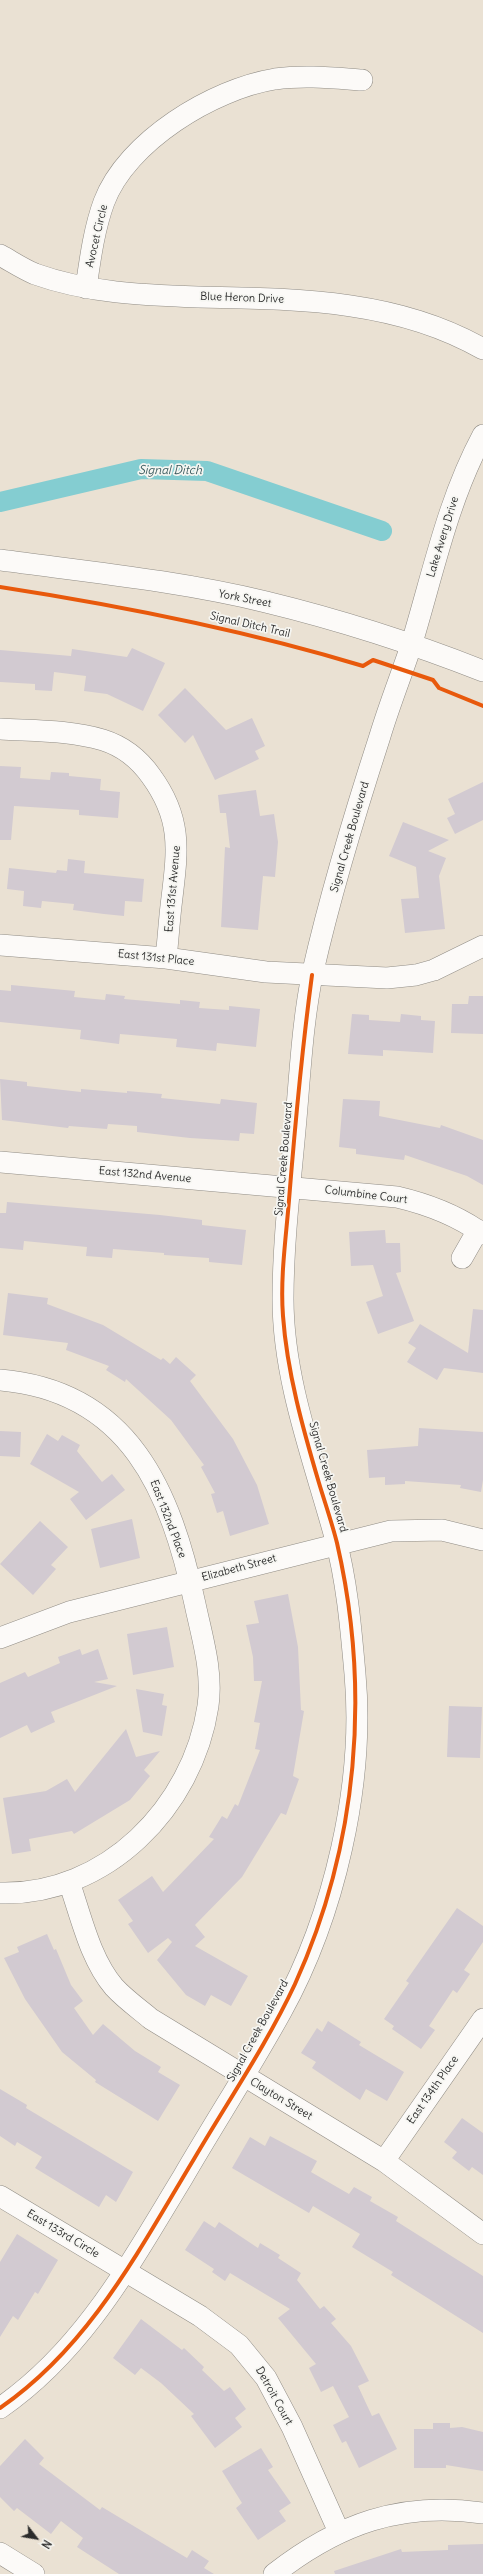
<!DOCTYPE html>
<style>
body{margin:0}
#map{position:relative;width:483px;height:2574px;overflow:hidden;background:#eae1d3;font-family:Delius,sans-serif}
canvas{display:block}
.north{position:absolute;left:16px;top:2518px;width:40px;height:40px;-webkit-text-stroke:3px #f6f6f2;paint-order:stroke;rotate:121deg;font-size:11px;font-weight:700;line-height:16px;text-align:center;color:#2b2b2b}
.north::after{content:'';display:block;margin:auto;width:14px;height:18px;background:#2b2b2b;clip-path:polygon(50% 0,100% 100%,50% 72%,0 100%)}
</style>
<div id="map">
<canvas width="483" height="2574"></canvas>
<div class="north">N</div>
</div>
<script>
const g = document.querySelector('canvas').getContext('2d');
g.lineJoin = 'round';
function trace(path, color, width, dash) { g.strokeStyle = color; g.lineWidth = width; g.lineCap = dash ? 'butt' : 'round'; g.setLineDash(dash || []); g.stroke(path); }
function paint(path, color) { g.fillStyle = color; g.fill(path, 'evenodd'); }
function drawText(font, color, halo, rows, align = 'center') {
  g.font = font + ' Delius,sans-serif'; g.lineWidth = 3.5; g.setLineDash([]); g.textBaseline = 'middle'; g.strokeStyle = halo; g.fillStyle = color; for (const [text, x, y, turn = 0] of rows) {
    g.save(); g.translate(x, y); g.rotate((+turn || 0) * Math.PI / 180); g.textAlign = isNaN(turn) ? turn : align; if (halo) g.strokeText(text, 0, 0); g.fillText(text, 0, 0); g.restore();
  }
}
trace(new Path2D(`
 M0,502l141,-33 66,2 175,60`), '#84cdd1', 20);
paint(new Path2D(`
 M132,648l33,15 -22,48 -36,-17 -23,-3 2,-15 -32,-4 -2,19 -17,-1v-6l-35,-2v-32l71,6 1,-7 55,8z
 M185,688l41,42 26,-12 13,28 -10,5 4,8 -44,21 -22,-45 -8,8 -27,-28z
 M0,766l21,1 -1,11 30,2 1,-8 18,1v3l32,3 -1,11 20,2 -2,26 -39,-3v-5l-65,-4 -3,34h-11z
 M483,782v38l-28,14 -8,-16 8,-4 -7,-15z
 M256,790l4,26 14,-2 4,28 -3,35 -12,-1 -5,54 -37,-3 4,-80 5,1 -4,-35h-6l-2,-18z
 M403,822l46,18 -21,11 18,7 -7,18 6,53 -40,4 -4,-34 18,-1 -3,-31 -27,-11z
 M68,859l17,2 -1,12 60,6 -2,23 -17,-1 -1,15 -20,-2 -31,-4 1,-6 -32,-3 -1,7 -18,-2 1,-15 -17,-2 2,-21 47,5 1,-3 10,1z
 M11,985l64,6 -1,6 31,3 1,-6 19,2 -1,3 56,5v-4l20,2 -1,6 30,2v-4l31,3 -4,38 -39,-4 -1,8 -40,-4 1,-8 -57,-5 -1,10 -39,-5 1,-9 -81,-8v-32l11,1z
 M469,996h14v38l-32,-1 1,-29h16z
 M352,1014l17,1v5l31,2 1,-8 20,2v4l14,1 -2,32 -50,-3v6l-35,-2z
 M0,1079l27,3v4l54,6v-3l46,4v-2l35,3 -1,4 59,6 1,-5 36,4 -3,31 -14,-1 -1,8 -49,-3 -53,-6v-6l-29,-2 -1,5 -38,-3 -1,2 -66,-8z
 M343,1099l37,2 -1,15 61,12 1,-3 42,15v45l-16,-9 -62,-21 -1,5 -48,-6v-5l-17,-2z
 M7,1202l153,13 42,5v5l44,5 -4,35 -33,-3v-4l-45,-3v-2l-51,-4 -1,9 -26,-2 1,-9 -63,-6 -1,9 -23,-2v-35h6z
 M385,1230l1,13h14l1,29 -5,1 18,48 -36,13 -12,-32 17,-6 -10,-31 -22,1 -2,-34z
 M8,1293l40,5 -1,6 56,21 58,35 2,-2 7,6 6,-7 20,18 -6,6 43,58 24,46 12,39 -39,12 -7,-25 -6,2 -6,-19 4,-1 -14,-26 3,-2 -33,-45 -45,-41 -1,3 -19,-12 3,-4 -43,-16 2,-7 -65,-8z
 M473,1309l10,1v63l-39,-5 -7,12 -30,-18 9,-14 -8,-5 12,-19 48,29z
 M419,1428l64,4v48l-2,12 -21,-4 1,-3 -56,-4v3l-20,1v-8l-16,1 -2,-28 51,-4z
 M0,1431l21,1 -1,25 -20,-1z
 M47,1434l11,7 4,-6 18,10 -3,6 25,31 10,-8 13,16 -39,30 -16,-21 9,-7 -49,-28z
 M132,1519l8,39 -40,10 -9,-39z
 M40,1521l28,26 -17,18 5,4 -23,26 -33,-31z
 M288,1594l10,53 3,63 3,1 -11,65 6,3 -13,36 -5,-2 -39,64 -47,48 10,12 -10,9 53,30 -17,30 -20,-11 -6,11 -19,-11 -29,-35 15,-18 -4,-4 -20,15 -20,-29 5,-3 -15,-21 34,-24 11,16 51,-53 -5,-2 13,-21 5,3 8,-15 3,2 22,-56 -5,-1 5,-26 -6,-1 8,-41h-8l-1,-24 -7,-32 13,-2 -5,-22z
 M167,1627l7,40 -41,8 -6,-41z
 M80,1649l2,6 16,-6 10,30 -14,3 23,4 -66,26 4,10 -24,11 -4,-8 -27,13v-55l25,-11 3,5 32,-14 -2,-6z
 M136,1689l28,5 -2,11 5,1 -5,30 -19,-4z
 M449,1706l33,1 -2,51 -33,-1z
 M126,1729l10,28 24,-6 -16,19 6,6 -20,24 -56,34 -2,-3 -43,8 2,12 -19,3 -9,-56 43,-7 21,-12 8,13z
 M457,1908l26,18v16l-19,28 6,4 -13,19 -4,-3 -24,36 6,4 -14,19 -29,-20 2,-3 -10,-7 25,-36 -3,-2z
 M47,1934l7,16 2,-1 15,36 12,16 -9,7 19,27 10,-11 32,27 26,16 -3,5 22,13 -22,36 -63,-39 1,-2 -34,-28 -37,-53 -21,-41 15,-6 -2,-5z
 M328,2021l33,21 -2,3 45,27 -17,29 -21,-12 -6,11 -48,-32 4,-6 -15,-9 16,-25 5,4z
 M0,2089l27,16 -1,3 107,64 -17,30 -10,-7 -7,12 -64,-39 7,-11 -25,-15 -2,4 -15,-10z
 M462,2118l21,15v42l-11,-8 -3,4 -17,-13 5,-6 -13,-10z
 M270,2136l47,25 -6,11 38,22 5,-7 18,10 -2,4 28,16 -2,4 87,55v57l-92,-58 2,-3 -41,-25 8,-13 -47,-28 -4,7 -77,-45 18,-31 15,9z
 M204,2221l11,7 4,-6 39,26 2,-5 20,12 -2,3 23,15 -4,7 23,29 4,-3 12,13 -5,4 20,23 18,35 -11,5 14,30 7,-3 18,36 -38,19 -13,-27 -4,2 -9,-18 16,-8 -16,-31 -12,6 -12,-24 7,-4 -38,-46 12,-9 -60,-36 -5,8 -13,-9 2,-3 -29,-19z
 M17,2234l41,26 -20,34 -3,-2 -17,28 -5,-4 -13,21v-75z
 M141,2319l41,31 2,-2 20,19 -2,3 22,21 6,-4 16,22 -11,9 7,9 -27,21 -24,-32 3,-2 -33,-31 -20,-15 -6,7 -22,-17z
 M433,2423h17v5l12,-1 21,5v39l-37,-6v3h-32v-39h19z
 M25,2439l19,19 -5,6 61,46 2,-3 85,51 5,-8 17,11 -5,7 10,6h-95l-42,-27 6,-9 -22,-17 -10,13 -34,-26 -3,3 -14,-14v-31z
 M261,2448l12,19 -5,3 23,33 -12,8 7,10 -28,19 -22,-32 6,-5 -20,-32z
 M483,2544v30h-148l-1,-3 67,-22 1,3 46,-2v-5z`), '#d2cad1');
const minor = new Path2D(`
 M0,255c11,6 23,14 35,19 53,19 108,21 163,23 98,2 198,2 285,52
 M86,288c4,-28 8,-59 18,-86 23,-61 109,-113 171,-123 29,-4 58,-1 87,1
 M0,560c89,12 180,21 266,42 74,18 146,41 217,69
 M0,729c34,2 70,1 103,11 19,6 36,19 48,36 33,45 26,78 20,130 -2,17 -3,35 -5,52
 M0,945l166,13 100,14 121,6 29,-3 18,-5 49,-24
 M0,1162l397,35c30,7 61,19 86,37
 M462,1258l16,-28
 M0,1380c130,11 171,112 195,224 7,33 18,68 13,102 -15,101 -102,190 -208,187
 M0,1638l69,-26 322,-81 51,-1 41,10
 M69,1882c12,34 21,77 45,105 11,12 25,22 37,32l233,142 99,73
 M384,2161l99,-142
 M0,2196l200,120 39,29 27,33 26,49 47,105
 M0,2408c84,-58 131,-146 183,-231 32,-55 67,-109 98,-165 53,-96 84,-228 74,-338 -4,-45 -8,-93 -20,-137 -21,-77 -52,-157 -52,-238 0,-56 7,-113 12,-169 5,-53 7,-107 18,-159 18,-79 42,-158 67,-235 9,-30 21,-60 31,-90 22,-72 36,-144 72,-211
 M0,2553l34,21
 M274,2574c64,-50 127,-73 209,-61`);
trace(minor, '#908c85', 22);
trace(minor, '#fcfaf8', 21);
trace(new Path2D(`
 M0,587c123,19 244,43 363,79l10,-6 60,20 6,8 44,18
 M0,2408c90,-62 139,-158 194,-249 34,-58 73,-115 101,-175 63,-139 76,-293 42,-441 -5,-20 -12,-40 -18,-60 -16,-54 -32,-111 -36,-167 -3,-38 3,-78 6,-116 6,-75 13,-150 23,-225`), '#e8590c', 4);
drawText('11px', '#2b2b2b', '#f6f6f2', [
 ["Avocet Circle",97,236,-77],
 ["Blue Heron Drive",242,298,2],
 ["Lake Avery Drive",443,537,-73],
 ["York Street",245,599,11],
 ["Signal Ditch Trail",250,625,13],
 ["Signal Creek Boulevard",350,837,-74],
 ["East 131st Avenue",173,889,-85],
 ["East 131st Place",156,958,6],
 ["Signal Creek Boulevard",284,1159,-85],
 ["East 132nd Avenue",145,1175,5],
 ["Columbine Court",366,1195,7],
 ["Signal Creek Boulevard",328,1477,74],
 ["East 132nd Place",168,1519,69],
 ["Elizabeth Street",239,1568,-15],
 ["Signal Creek Boulevard",258,2031,-61],
 ["East 134th Place",433,2090,-55],
 ["Clayton Street",281,2099,31],
 ["East 133rd Circle",63,2234,31],
 ["Detroit Court",274,2396,61]
]);
drawText('italic 12px', '#38595d', '#f6f6f2', [
 ["Signal Ditch",170,471]
]);
</script>
